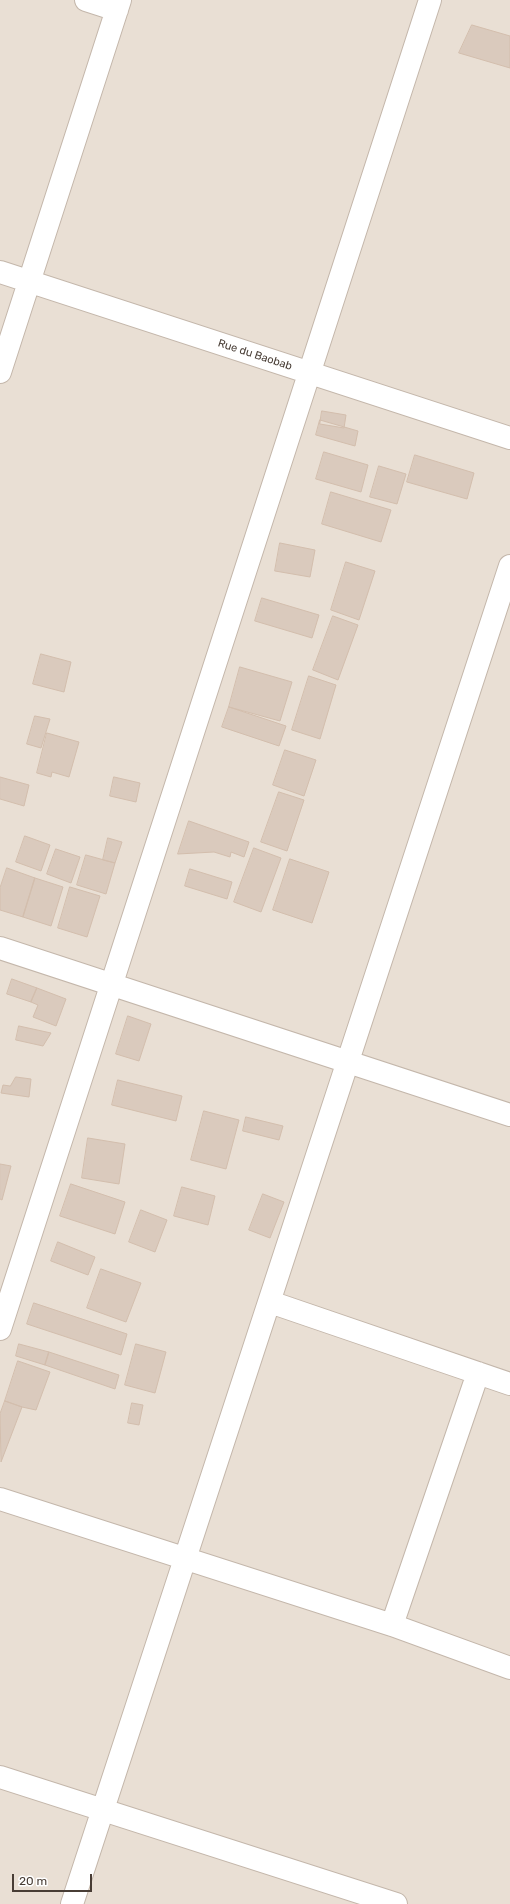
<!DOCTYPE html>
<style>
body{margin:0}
#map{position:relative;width:510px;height:1904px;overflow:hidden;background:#f4eee6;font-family:Rubik,sans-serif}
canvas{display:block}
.scale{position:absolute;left:12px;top:1874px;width:80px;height:18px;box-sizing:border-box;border:2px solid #483d35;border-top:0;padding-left:5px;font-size:12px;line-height:14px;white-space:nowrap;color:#483d35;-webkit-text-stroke:3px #fff;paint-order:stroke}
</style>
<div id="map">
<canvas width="510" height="1904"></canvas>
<div class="scale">20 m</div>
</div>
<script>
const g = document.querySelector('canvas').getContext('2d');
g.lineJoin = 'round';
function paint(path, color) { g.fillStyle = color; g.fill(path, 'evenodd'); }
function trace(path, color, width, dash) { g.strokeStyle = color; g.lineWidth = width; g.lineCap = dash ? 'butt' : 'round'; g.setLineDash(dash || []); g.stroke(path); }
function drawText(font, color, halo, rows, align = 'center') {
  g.font = font + ' Rubik,sans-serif'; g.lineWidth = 3; g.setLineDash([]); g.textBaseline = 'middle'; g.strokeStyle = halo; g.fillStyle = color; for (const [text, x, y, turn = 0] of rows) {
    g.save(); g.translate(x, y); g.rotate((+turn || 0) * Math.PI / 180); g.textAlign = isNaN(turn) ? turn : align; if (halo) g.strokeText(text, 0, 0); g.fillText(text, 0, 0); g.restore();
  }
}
paint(new Path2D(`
 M0,0h510v1904h-510z`), '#e9dfd4');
const building = new Path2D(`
 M472,25l38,11v32l-51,-15z
 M322,411l24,4 -2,13 -24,-4z
 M320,420l38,11 -3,15 -39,-11z
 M324,452l44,13 -7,27 -45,-13z
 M415,455l59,18 -7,26 -60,-17z
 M379,466l27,8 -9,30 -27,-7z
 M331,492l60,18 -10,32 -59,-18z
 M280,543l35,7 -5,27 -35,-6z
 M346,562l29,9 -16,49 -28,-10z
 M262,598l57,17 -7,23 -57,-17z
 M333,616l25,9 -20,55 -25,-10z
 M41,654l30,8 -7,30 -31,-8z
 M240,667l52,15 -12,39 -51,-14z
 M309,676l27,9 -16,54 -28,-9z
 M229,707l57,19 -7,20 -57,-19z
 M35,716l15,3 -9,29 -14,-4z
 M47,733l32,9 -10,35 -17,-5 -1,5 -14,-4z
 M285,750l31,10 -12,36 -31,-11z
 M0,777l29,8 -5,21 -24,-7z
 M114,777l26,6 -4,19 -26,-6z
 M279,792l25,8 -17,51 -26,-9z
 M189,821l60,21 -5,15 -13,-5 -1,5 -16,-5 -36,2z
 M25,836l25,9 -9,26 -25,-9z
 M108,838l14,4 -7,21 -12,-3z
 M254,848l27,10 -20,54 -27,-10z
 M56,849l24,8 -9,26 -24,-9z
 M86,855l29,8 -9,31 -29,-9z
 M290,859l39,13 -17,51 -39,-13z
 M7,868l28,10 -12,39 -23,-7v-22z
 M190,869l42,13 -5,17 -42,-13z
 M35,878l28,9 -12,39 -28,-9z
 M70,887l30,9 -13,41 -29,-9z
 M12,979l25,9 -6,14 -24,-8z
 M37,988l29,11 -10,27 -23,-9 5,-12 -7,-3z
 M128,1016l23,8 -12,37 -23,-7z
 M19,1026l32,7 -8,13 -27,-6z
 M16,1077l15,2 -2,18 -28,-4 2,-8 7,1z
 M118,1080l64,16 -6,25 -64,-16z
 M204,1111l35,9 -13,49 -35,-9z
 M246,1117l37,9 -4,14 -36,-9z
 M88,1138l37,6 -6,40 -37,-6z
 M0,1164l11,2 -9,34 -2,-1z
 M71,1184l54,18 -10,32 -55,-18z
 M182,1187l33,9 -7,29 -34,-9z
 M263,1194l21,8 -14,36 -21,-8z
 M141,1210l26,10 -12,32 -26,-10z
 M58,1242l37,15 -7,18 -37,-14z
 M101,1269l40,14 -15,39 -39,-14z
 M34,1303l93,31 -6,21 -94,-31z
 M19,1344l30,8 -4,13 -29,-9z
 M136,1344l30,8 -11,41 -30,-8z
 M49,1352l70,23 -4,14 -70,-24z
 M18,1361l32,11 -14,38 -14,-3 -17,-6z
 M5,1401l17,6 -21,55 -1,-48z
 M132,1403l11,2 -4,20 -11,-2z`);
paint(building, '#dacabd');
trace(building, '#d3bead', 1);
const minor = new Path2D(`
 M86,0l31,10
 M0,272l510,166
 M0,372l120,-372
 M0,948l510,167
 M270,1302l240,82
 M0,1329l430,-1329
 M0,1499l392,126 118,43
 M392,1625l86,-252
 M0,1777l396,127
 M72,1904l438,-1338`);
trace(minor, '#c4b7ab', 24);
trace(minor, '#fff', 22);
drawText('11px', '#483d35', '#fff', [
 ["Rue du Baobab",255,355,18]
]);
</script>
